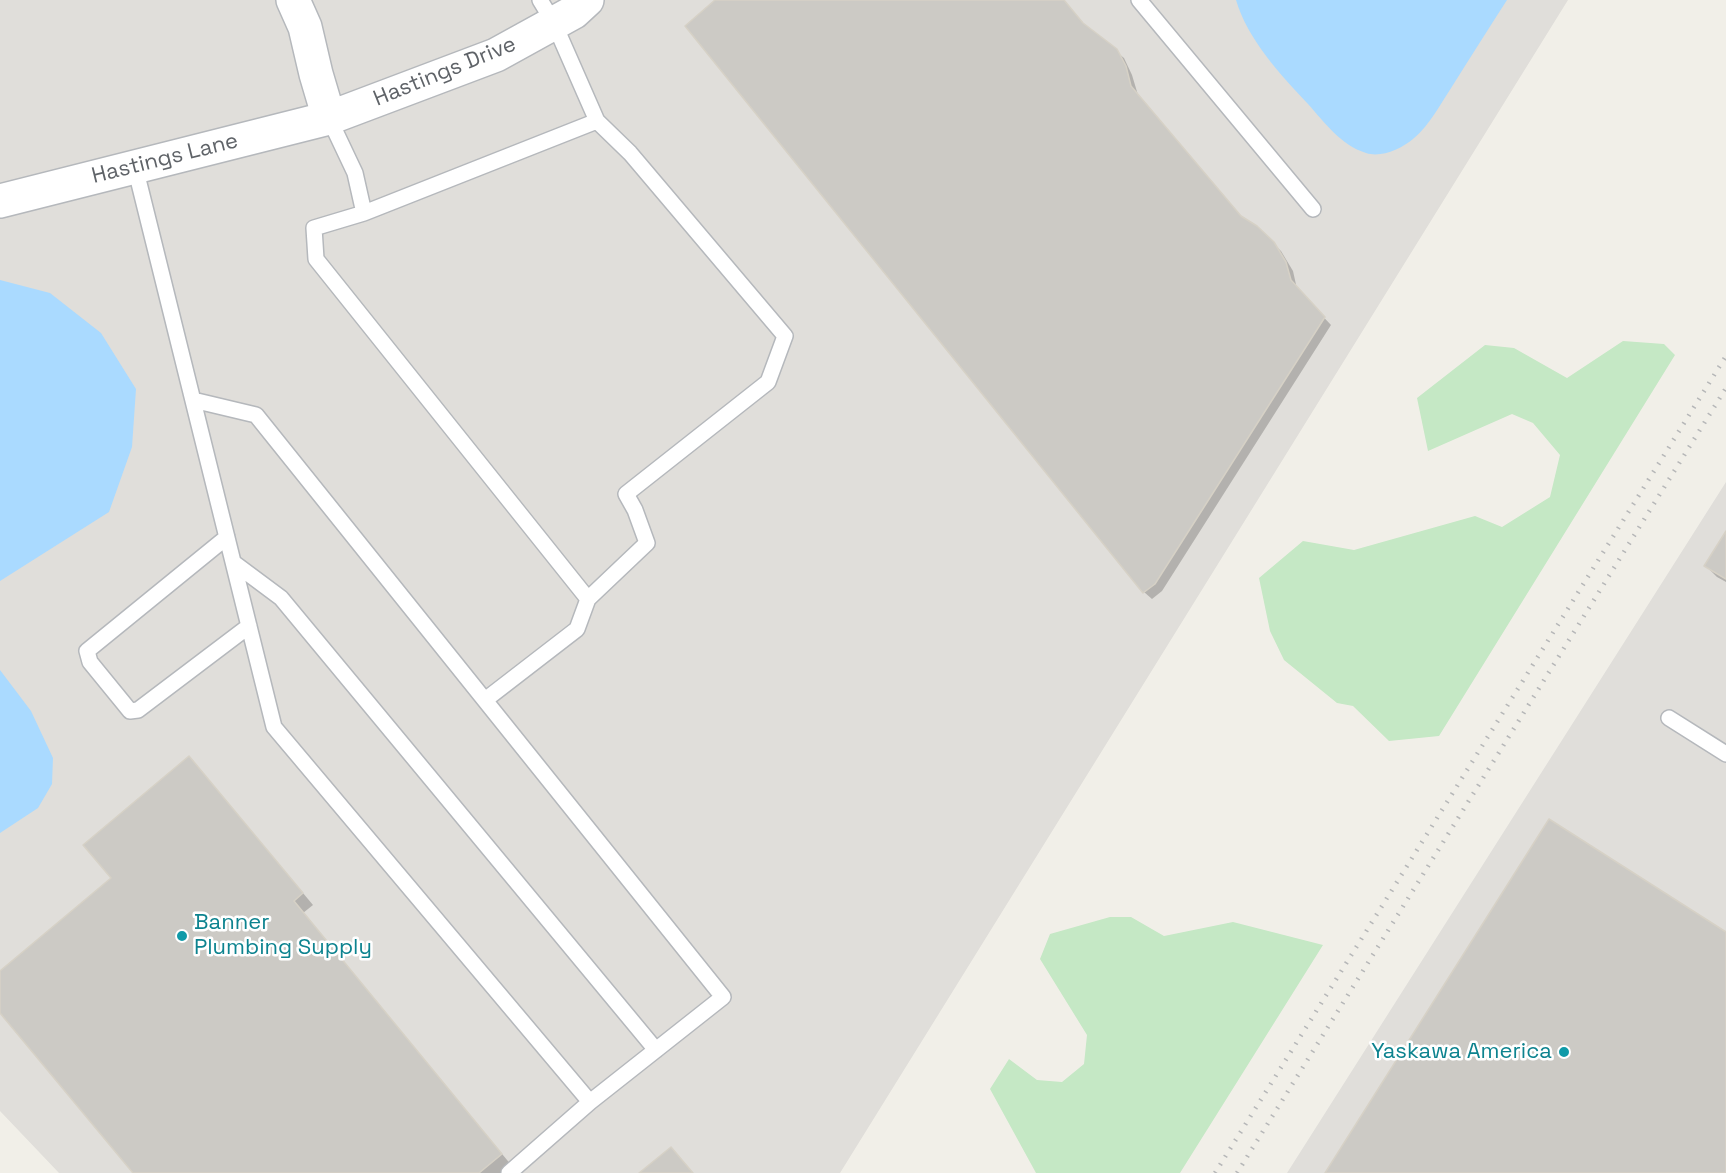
<!DOCTYPE html>
<style>
body{margin:0}
canvas{display:block;background:#f1efe8}
</style>
<canvas width="1726" height="1173"></canvas>
<script>
const g = document.querySelector('canvas').getContext('2d');
g.lineJoin = 'round';
function paint(path, color) { g.fillStyle = color; g.fill(path, 'evenodd'); }
function trace(path, color, width, dash) { g.strokeStyle = color; g.lineWidth = width; g.lineCap = dash ? 'butt' : 'round'; g.setLineDash(dash || []); g.stroke(path); }
function drawText(font, color, halo, rows, align = 'center') {
  g.font = font + ' "Space Grotesk",sans-serif'; g.lineWidth = 5; g.setLineDash([]); g.textBaseline = 'middle'; g.strokeStyle = halo; g.fillStyle = color; for (const [text, x, y, turn = 0] of rows) {
    g.save(); g.translate(x, y); g.rotate((+turn || 0) * Math.PI / 180); g.textAlign = isNaN(turn) ? turn : align; if (halo) g.strokeText(text, 0, 0); g.fillText(text, 0, 0); g.restore();
  }
}
paint(new Path2D(`
 M0,0h1568l-728,1173h-781l-59,-62z
 M1726,482v691h-439z`), '#e0deda');
paint(new Path2D(`
 M1623,341l41,3 11,11 -236,381 -50,5 -36,-35 -16,-3 -53,-43 -14,-29 -11,-53 44,-37 51,9 121,-34 27,11 48,-30 10,-42 -27,-32 -21,-9 -84,37 -11,-53 68,-53 29,3 53,30z
 M1110,917h21l33,19 69,-14 90,23 -143,228h-144l-46,-84 19,-30 28,21 25,2 22,-18 3,-29 -47,-76 10,-25z`), '#c5e8c5');
paint(new Path2D(`
 M1236,0h271c-18,28 -36,56 -54,85 -12,18 -23,40 -40,54 -12,10 -32,19 -47,14 -25,-8 -41,-30 -58,-49 -28,-30 -60,-64 -72,-104z
 M0,280l50,13 51,40 35,56 -4,58 -23,65 -109,69z
 M0,670l31,41 22,47 -1,26 -14,24 -38,25z`), '#aadaff');
paint(new Path2D(`
 M718,0h345l23,27 38,31 8,17 6,20 105,124 13,8 25,24 12,20 4,18 34,36 -169,266 -10,8 -8,-7z
 M1726,534v48l-9,-5 -11,-11z
 M189,758l11,12 113,135 -10,8 209,253 -9,7h-368l-135,-162v-38l113,-94z`), '#0003');
const building = new Path2D(`
 M715,0h349l19,23 34,26 9,17 5,20 110,130 16,10 17,16 12,20 5,18 34,37 -170,267 -12,9 -458,-567z
 M1726,531v48l-22,-13z
 M189,756l114,137 -9,8 208,253 -23,19h-346l-133,-160v-42l111,-93 -28,-33z
 M1549,819l177,113v241h-401z
 M671,1147l22,26h-54z`);
paint(building, '#cccac5');
trace(building, '#d6d1c6', 1.5);
const service = new Path2D(`
 M540,0l14,23 43,98
 M1139,0l174,209
 M329,118l26,55 9,40 -50,15 2,31 272,340 -11,30 -92,71
 M135,167l139,560 316,375 -81,71
 M364,213l233,-92 33,32 155,183 -17,46 -142,112 9,16 12,33 -59,56
 M193,400l63,15 467,582 -133,105
 M227,537l-140,114 3,11 40,49 8,-1 111,-84
 M234,563l47,35 375,452
 M1669,718l57,36`);
const tertiary = new Path2D(`
 M293,0l12,27 11,47 13,44
 M0,201l329,-83 167,-63 78,-43 13,-12`);
trace(service, '#b5b8bc', 18);
trace(tertiary, '#b5b8bc', 36);
trace(service, '#fff', 15);
trace(tertiary, '#fff', 33);
trace(new Path2D(`
 M1215,1173l511,-817
 M1237,1173l489,-785`), '#b6b7b8', 4.5, [1.5, 8]);
for (const [x, y, r, color] of [
 [182,936,6,"#0f9aa8"],
 [1564,1052,6,"#0f9aa8"]
]) { const dot = new Path2D(); dot.arc(x, y, r, 0, 2 * Math.PI); g.fillStyle = color; g.fill(dot); trace(dot, '#fff', 2); }
drawText('22px', '#5f6368', '#fff', [
 ["Hastings Drive",445,72,-22],
 ["Hastings Lane",165,159,-14]
]);
drawText('22px', '#0d838f', '#fff', [
 ["Banner",194,923],
 ["Plumbing Supply",194,948],
 ["Yaskawa America",1552,1052,"right"]
], 'left');
</script>
